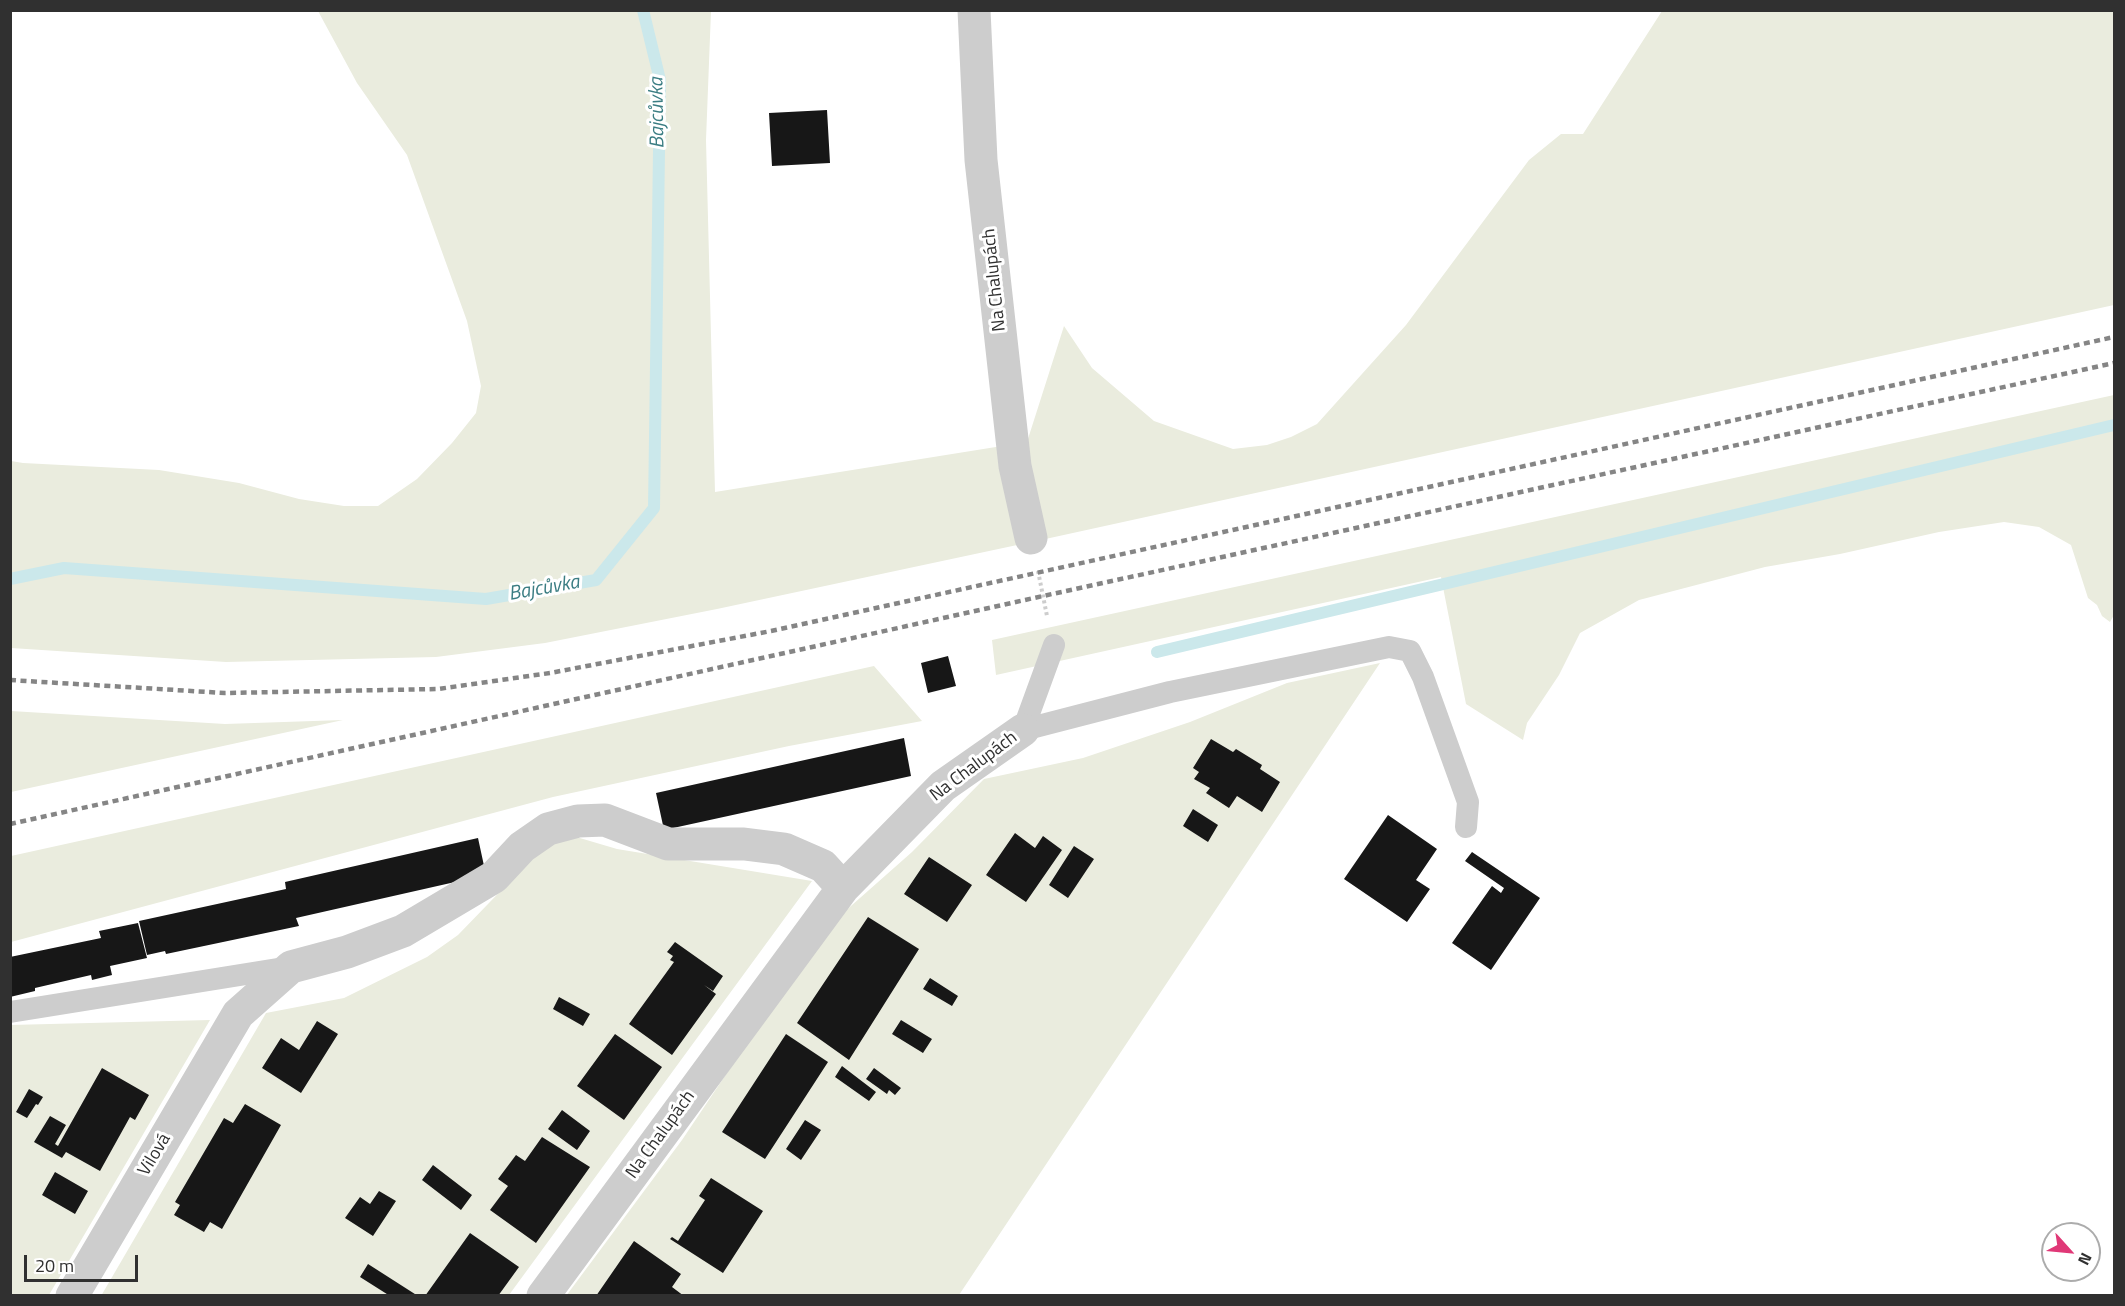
<!DOCTYPE html>
<meta charset="utf-8">
<style>
body{margin:0}
#map{position:relative;width:2125px;height:1306px;overflow:hidden;background:#fff;font-family:"Titillium Web",sans-serif}
canvas{display:block}
.frame{position:absolute;inset:0;border:12px solid #303030;pointer-events:none}
.north{position:absolute;left:2041px;top:1222px;width:60px;height:60px;box-sizing:border-box;background:#fff;border:2px solid #acacac;border-radius:50%;rotate:117deg;font-size:16px;font-weight:700;line-height:24px;text-align:center;color:#303030}
.north::after{content:'';display:block;margin:auto;width:21px;height:27px;background:#e03877;clip-path:polygon(50% 0,100% 100%,50% 72%,0 100%)}
.scale{position:absolute;left:24px;top:1255px;width:114px;height:27px;box-sizing:border-box;border:3px solid #303030;border-top:0;padding-left:8px;font-size:18px;line-height:21px;white-space:nowrap;color:#303030;-webkit-text-stroke:4px #fff;paint-order:stroke}
</style>
<div id="map">
<canvas width="2125" height="1306"></canvas>
<div class="frame"></div>
<div class="north">N</div>
<div class="scale">20 m</div>
</div>
<script>
const g = document.querySelector('canvas').getContext('2d');
g.lineJoin = 'round';
function paint(path, color) { g.fillStyle = color; g.fill(path, 'evenodd'); }
function trace(path, color, width, dash) { g.strokeStyle = color; g.lineWidth = width; g.lineCap = dash ? 'butt' : 'round'; g.setLineDash(dash || []); g.stroke(path); }
function drawText(font, color, halo, rows, align = 'center') {
  g.font = font + ' "Titillium Web",sans-serif'; g.lineWidth = 6; g.setLineDash([]); g.textBaseline = 'middle'; g.strokeStyle = halo; g.fillStyle = color; for (const [text, x, y, turn = 0] of rows) {
    g.save(); g.translate(x, y); g.rotate((+turn || 0) * Math.PI / 180); g.textAlign = isNaN(turn) ? turn : align; if (halo) g.strokeText(text, 0, 0); g.fillText(text, 0, 0); g.restore();
  }
}
paint(new Path2D(`
 M318,11h393l-5,129 9,352 312,-50 37,-116 28,42 62,53 79,28 34,-4 24,-8 26,-13 89,-99 123,-165 32,-26h22l79,-123h452v294l-1064,233 -333,71 -172,34 -109,14 -210,5 -215,-14v-187l12,2 136,7 80,13 60,16 45,7h34l39,-27 35,-36 24,-30 5,-27 -14,-65 -60,-166 -50,-72z
 M2114,395v220l-4,7 -8,-6 -5,-11 -9,-7 -17,-53 -32,-18 -35,-5 -65,10 -99,22 -75,13 -126,33 -59,33 -21,42 -32,48 -4,17 -57,-36 -25,-127 -445,98 -4,-35z
 M1380,663l-421,632 -393,1 116,-156 57,-85 104,-142 69,-61 72,-73 99,-21 107,-36 97,-39z
 M874,666l48,55 -133,25 -236,51 -542,145v-86z
 M11,711l214,13 118,-4 -332,72z
 M573,836l44,13 195,32 -303,414 -408,1 165,-283 78,-15 83,-41 31,-22 89,-92z
 M210,1020l-161,275h-38l-1,-270z`), '#eaecde');
trace(new Path2D(`
 M10,579l54,-11 422,31 110,-19 58,-72 6,-428 -17,-70
 M1157,652l957,-227`), '#cbe8eb', 12);
paint(new Path2D(`
 M827,110l3,53 -58,3 -3,-53z
 M948,656l8,30 -28,7 -7,-30z
 M904,738l7,38 -247,54 -8,-37z
 M1211,739l22,13 3,-3 26,16 -2,4 20,13 -18,30 -25,-16 -8,12 -23,-15 4,-5 -16,-9 5,-7 -6,-4z
 M1193,809l25,16 -10,17 -25,-16z
 M1388,815l49,34 -21,31 14,9 -23,33 -63,-43z
 M1015,833l20,15 8,-12 19,14 -36,52 -40,-27z
 M478,838l8,37 -190,43 3,8 -133,28 -1,-3 -18,4 -8,-34 147,-32 -1,-7z
 M1074,846l20,13 -26,39 -19,-13z
 M1472,852l68,46 -49,72 -39,-27 40,-57 9,7 3,-5 -39,-27z
 M929,857l43,28 -25,37 -43,-28z
 M868,917l51,32 -70,111 -52,-37z
 M138,923l9,35 -37,8 2,9 -20,5 -1,-5 -56,13v3l-25,6v-40l91,-19 -2,-7z
 M675,942l48,34 -10,15 -9,-6 12,9 -44,61 -43,-31 45,-62 -4,-2 3,-4 -6,-4z
 M930,978l28,18 -6,10 -29,-17z
 M559,997l31,17 -7,12 -30,-17z
 M901,1020l31,19 -9,14 -31,-19z
 M317,1021l21,13 -37,59 -39,-25 19,-30 18,12z
 M615,1034l47,33 -38,53 -47,-34z
 M786,1034l42,28 -63,97 -43,-27z
 M842,1066l34,26 -7,9 -34,-24z
 M102,1068l47,27 -14,25 -5,-3 -30,54 -34,-19 -4,6 -28,-16 16,-26 16,9 -11,19 3,2z
 M874,1068l27,20 -6,7 -6,-5 -2,4 -21,-15z
 M29,1089l14,8 -5,8 -2,-1 -9,14 -11,-6z
 M245,1104l36,21 -59,104 -12,-7 -6,10 -30,-17 6,-10 -5,-3 49,-84 9,5z
 M562,1110l28,21 -13,19 -29,-21z
 M805,1120l16,10 -20,30 -15,-11z
 M542,1137l48,30 -54,76 -46,-33 18,-24 -10,-7 18,-24 9,6z
 M433,1165l39,30 -11,15 -39,-30z
 M55,1172l33,19 -13,23 -33,-19z
 M711,1178l52,33 -40,62 -53,-34 2,-2 6,4 27,-41 -6,-4z
 M379,1191l17,10 -23,35 -28,-18 15,-21 10,7z
 M470,1233l49,34 -21,29h-73z
 M634,1241l47,33 -9,13 12,9h-88z
 M368,1264l50,32h-28l-30,-19z`), '#171717');
trace(new Path2D(`
 M1038,571l9,45`), '#cdcdcd', 4, [3, 3]);
trace(new Path2D(`
 M1023,730l147,-38 219,-45 21,4 13,26 45,125 -2,25
 M1023,730l31,-85
 M10,1012l280,-45`), '#cdcdcd', 22);
trace(new Path2D(`
 M974,10l7,150 34,306 16,72
 M72,1296l166,-282 53,-47 56,-15 56,-21 91,-54 28,-30 26,-18 30,-8 27,-1 63,24h76l40,5 39,17 20,22
 M543,1296l300,-408 100,-102 80,-56`), '#cdcdcd', 33);
trace(new Path2D(`
 M10,680l215,13 213,-4 112,-16 221,-42 1343,-294
 M10,824l1033,-228 1071,-233`), '#858585', 4.5, [6, 4.5]);
drawText('18px', '#303030', '#fff', [
 ["Na Chalupách",995,280,-96],
 ["Na Chalupách",974,767,-37],
 ["Na Chalupách",661,1135,-54],
 ["Vilová",155,1155,-59]
]);
drawText('italic 20px', '#3b7d83', '#fff', [
 ["Bajcůvka",658,113,-91],
 ["Bajcůvka",544,589,-10]
]);
</script>
